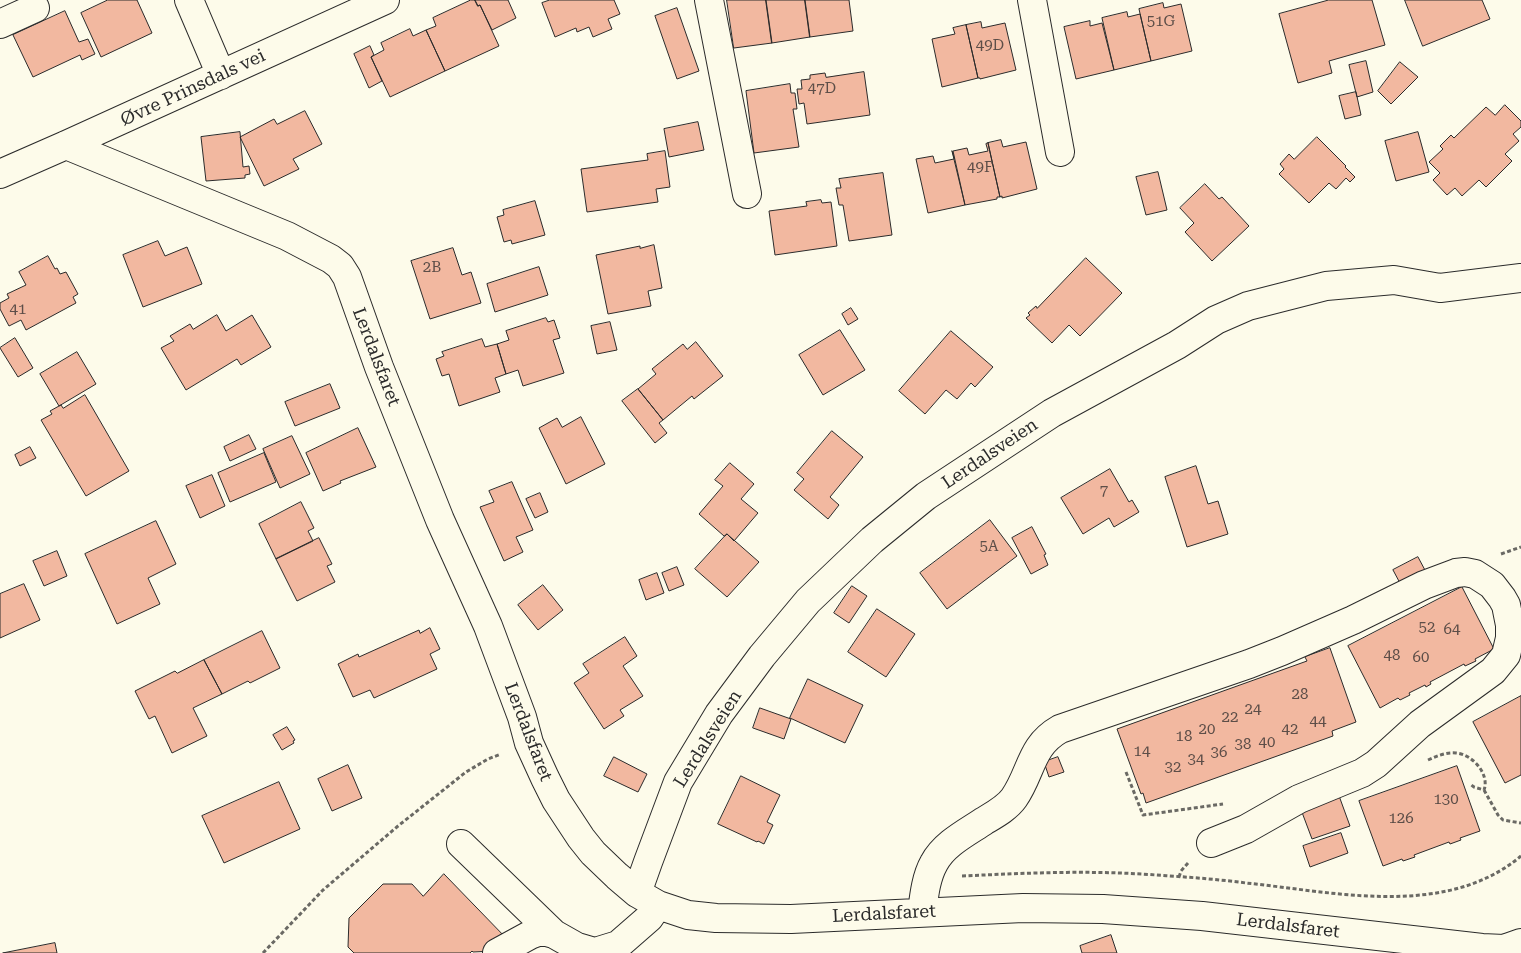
<!DOCTYPE html>
<meta charset="utf-8">
<style>
body{margin:0}
canvas{display:block;background:#fdfbea}
</style>
<canvas width="1521" height="953"></canvas>
<script>
const g = document.querySelector('canvas').getContext('2d');
g.lineJoin = 'round';
function paint(path, color) { g.fillStyle = color; g.fill(path, 'evenodd'); }
function trace(path, color, width, dash) { g.strokeStyle = color; g.lineWidth = width; g.lineCap = dash ? 'butt' : 'round'; g.setLineDash(dash || []); g.stroke(path); }
function drawText(font, color, halo, rows, align = 'center') {
  g.font = font + ' "Roboto Serif",serif'; g.lineWidth = 4; g.setLineDash([]); g.textBaseline = 'middle'; g.strokeStyle = halo; g.fillStyle = color; for (const [text, x, y, turn = 0] of rows) {
    g.save(); g.translate(x, y); g.rotate((+turn || 0) * Math.PI / 180); g.textAlign = isNaN(turn) ? turn : align; if (halo) g.strokeText(text, 0, 0); g.fillText(text, 0, 0); g.restore();
  }
}
const building = new Path2D(`
 M108,0h29l15,33 -51,24 -20,-44z
 M471,0h4l3,6 2,-1 19,41 -54,25 -19,-41 10,-4 -3,-8z
 M475,0h33l8,18 -24,12 -12,-25 -2,1z
 M550,0h64l6,14 -12,5 4,10 -19,8 -4,-10 -12,5 -1,-4 -21,9 -13,-34z
 M727,0h39l6,43 -38,5z
 M766,0h39l5,37 -38,6z
 M805,0h44l4,31 -43,6z
 M1329,0h43l13,45 -56,16 3,12 -34,10 -19,-69z
 M1405,0h77l8,19 -67,27z
 M1163,3l1,5 17,-4 11,47 -41,10 -12,-52z
 M677,8l22,63 -22,8 -22,-63z
 M65,11l14,31 9,-3 7,15 -13,6 -2,-5 -47,22 -20,-42z
 M1127,12l1,5 12,-3 11,47 -37,9 -12,-52z
 M1090,21v5l12,-3 12,47 -38,9 -12,-52z
 M981,22l1,6 23,-5 11,47 -36,9v-1h-2l-12,-53z
 M966,25l12,53 -36,9 -10,-48 23,-5 -2,-6z
 M410,29l3,7 13,-6 19,41 -55,26 -19,-40 13,-7 -3,-7z
 M370,46l4,9 -3,2 11,24 -13,7 -15,-34z
 M1366,61l7,31 -16,5 -8,-32z
 M1400,62l18,15 -27,27 -13,-13z
 M864,72l6,43 -63,9 -3,-21 -5,1 -2,-15h5l-1,-9 9,-1v-4l15,-2 1,4z
 M790,84l1,9h4l2,16h-4l6,38 -45,6 -8,-62z
 M1356,92l5,23 -16,4 -6,-23z
 M1505,105l16,16v6l-8,7 6,7 -14,13 7,7 -26,26 -7,-7 -17,16 -7,-8 -8,7 -14,-15 7,-7 -11,-11 14,-13 -3,-3 11,-11 3,3 32,-31 9,8z
 M305,111l17,33 -29,15 6,10 -35,17 -24,-49 34,-18 3,5z
 M698,122l6,28 -35,7 -5,-28z
 M240,132l3,35 6,-1 1,8 -5,1v3l-39,3 -5,-44z
 M1418,132l11,40 -33,9 -11,-40z
 M1317,137l29,29 -1,1 10,10 -5,5 -4,-4 -10,11 -7,-6 -20,20 -30,-29 5,-5 -4,-5 9,-10 5,5z
 M1001,140l2,7 23,-5 11,47 -35,9v-2l-2,1 -12,-54z
 M988,143l12,54h-3v2l-32,6 -12,-54 14,-3 2,7 19,-4 -2,-7z
 M665,151l5,36 -14,2 2,13 -71,10 -6,-43 67,-9 -1,-6z
 M952,151l13,54 -37,8 -12,-54 17,-3 2,7 19,-4z
 M1158,172l9,38 -21,5 -10,-38z
 M883,173l9,62 -43,6 -6,-36h-4l-3,-17h5l-2,-9z
 M1205,184l14,15 3,-2 27,29 -37,35 -27,-29 9,-9 -14,-15z
 M821,200l1,3 9,-1 6,44 -62,9 -6,-44 38,-5 -1,-4z
 M535,201l10,34 -33,9 -1,-4 -7,2 -7,-25 7,-2 -1,-5z
 M158,241l7,15 22,-9 15,37 -59,23 -20,-52z
 M654,245l8,43 -14,3 3,15 -43,8 -12,-59 44,-9v2z
 M453,248l9,27 9,-3 10,31 -51,16 -19,-58z
 M48,256l7,13 2,-1 3,6 6,-2 12,22 -5,3 3,6 -50,27 -5,-10 -12,6 -9,-17v-6l9,-5 -2,-4 19,-9 -7,-13z
 M1086,258l36,35 -42,43 -11,-11 -17,18 -26,-25 4,-3 -2,-2 8,-7 1,2z
 M539,267l9,28 -53,17 -8,-28z
 M851,308l7,11 -10,6 -6,-11z
 M217,315l9,16 26,-16 19,32 -30,18 -4,-6 -51,31 -25,-42 13,-7 -4,-5 20,-12 3,5z
 M546,318l2,4 6,-2 6,18 -7,2 11,33 -41,13 -5,-16 -12,4 -9,-30 12,-4 -3,-9z
 M610,322l7,28 -20,4 -6,-28z
 M840,330l25,40 -42,25 -24,-40z
 M951,331l42,36 -18,20 -4,-4 -14,16 -11,-9 -21,24 -26,-23z
 M15,338l18,30 -15,9 -18,-29z
 M482,339l3,8 12,-3 9,30 -11,4 5,14 -41,14 -10,-32 -7,2 -6,-17 8,-3 -2,-4z
 M696,342l27,34 -29,23 -2,-3 -29,24 -25,-31 18,-15 -4,-5 31,-25 4,5z
 M77,352l19,32 -37,22 -19,-32z
 M330,384l10,24 -45,18 -10,-24z
 M638,389l25,31 -4,3 8,10 -12,10 -33,-42z
 M85,395l44,76 -43,25 -45,-76 11,-6 -2,-3 9,-5 2,-1 2,3z
 M581,417l24,47 -39,20 -27,-56 18,-10 5,9z
 M358,428l18,39 -36,14 1,2 -18,8 -17,-38z
 M832,431l31,26 -33,40 9,8 -11,14 -34,-29 10,-11 -7,-6z
 M249,435l7,14 -26,12 -6,-14z
 M292,436l18,38 -30,14 -17,-39z
 M30,447l6,11 -16,8 -5,-11z
 M264,453l12,29 -46,20 -12,-29z
 M730,463l24,21 -13,15 17,14 -24,28 -7,-7 -2,2h-1l-25,-22 24,-28 -8,-6z
 M1196,466l12,38 10,-3 10,33 -41,13 -22,-70z
 M1110,469l19,33 3,-2 7,12 -25,15 -5,-9 -26,16 -22,-36z
 M212,475l13,31 -25,12 -14,-32z
 M512,482l21,48 -17,7 7,15 -19,9 -24,-54 14,-5 -5,-11z
 M540,493l8,19 -13,6 -9,-19z
 M301,502l13,26 -6,3 5,10 -37,18 -17,-35z
 M990,520l27,36 -70,53 -27,-36z
 M156,521l20,43 -28,14 12,26 -43,20 -32,-70z
 M1032,527l14,27 -2,1 4,10 -17,9 -19,-36z
 M727,534l32,28 -32,35 -32,-28z
 M319,538l13,26 -5,2 8,16 -38,19 -21,-42z
 M57,551l10,25 -23,10 -11,-25z
 M1418,557l8,15 -25,13 -8,-15z
 M677,567l7,18 -15,6 -7,-18z
 M657,573l7,20 -18,7 -7,-20z
 M24,584l16,36 -40,18v-44z
 M543,585l20,25 -25,20 -20,-25z
 M852,586l15,10 -18,27 -15,-10z
 M1462,587l32,62 -19,10 1,2 -11,5 -1,-2 -34,18 1,2 -5,3 -1,-2 -16,8 1,2 -10,5 -2,-2 -18,10 -32,-62z
 M877,609l38,25 -29,43 -38,-25z
 M430,628l10,21 -10,5 7,15 -63,29 -4,-8 -17,7 -15,-33 20,-10 1,3 60,-27 1,3z
 M262,631l18,37 -30,15 -2,-2 -26,13 -18,-34z
 M625,637l12,19 -14,10 20,30 -23,14 4,6 -20,13 -30,-46 15,-10 -6,-9z
 M1330,648l26,74 -24,9 1,5 -187,67 -3,-10 -2,1 -24,-65 190,-68 -2,-4z
 M204,660l18,34 -29,14 14,28 -35,17 -17,-37 -6,3 -14,-28 40,-20 2,2z
 M808,679l55,26 -18,38 -55,-25z
 M1521,696v79l-16,8 -32,-61z
 M760,708l31,11 -7,20 -31,-11z
 M287,727l8,13 -2,1 1,2 -12,7 -9,-15z
 M614,757l33,17 -9,18 -34,-16z
 M1058,757l6,15 -15,5 -5,-15z
 M348,765l14,33 -30,13 -14,-32z
 M1457,766l23,65 -20,7 1,2 -11,4 -1,-2 -35,13 1,2 -12,4 -1,-2 -19,7 -24,-65z
 M741,776l39,19 -13,27 6,3 -9,19 -6,-3 -1,1 -39,-18z
 M279,782l21,47 -76,34 -22,-47z
 M1338,793l12,33 -38,13 -12,-32z
 M1341,833l7,20 -38,14 -7,-21z
 M444,874l63,65 -13,12 -21,1 -1,-1 -2,2h-116l-6,-6 1,-29 34,-34h29l11,12z
 M1111,935l6,18h-35l-2,-7z
 M55,943l2,10h-54z`);
paint(building, '#f2b8a0');
trace(building, '#2b2b2b', 1);
const minor = new Path2D(`
 M189,0l32,75
 M709,0l38,194
 M1032,0l28,152
 M0,24l35,-16
 M66,145l221,91 44,23 9,7 7,11 32,90 61,153 48,106 34,91 7,26 16,35 11,22 25,38 12,15 24,23 20,17 21,12 30,10 28,3 75,1 232,-11 80,1 99,7 280,32 22,1 17,-6
 M0,174l66,-29 319,-145
 M461,844l93,90
 M637,893l11,-31 30,-80 41,-68 43,-58 46,-55 64,-61 54,-44 126,-83 125,-68 39,-25 32,-14 78,-20 68,-6 46,8 81,-10
 M922,912c2,-16 4,-35 12,-49 10,-19 32,-30 50,-42 10,-6 23,-13 30,-23 18,-26 16,-52 46,-69l189,-65 33,-13 71,-31 71,-35 32,-12 9,-1 10,2 17,11 10,13 4,7 4,20v13l-4,17 -13,16 -73,53 -44,40 -14,9 -63,26 -53,30 -35,14
 M497,953l33,-18 8,-3h9l7,2 23,13 17,5
 M592,953l26,-8 31,-27 9,-13`);
trace(minor, '#2b2b2b', 30);
trace(new Path2D(`
 M1501,554l20,-7
 M1428,760c9,-4 18,-8 28,-7 16,1 34,21 28,37l-10,-3 -4,-3
 M1126,772l17,43 80,-11
 M1484,790l14,25 5,5 18,3
 M962,876c65,-3 129,-6 194,-1 30,2 60,4 90,8 89,9 200,36 275,-27
 M1179,877l2,-6 7,-8
 M263,953l60,-63 75,-64 68,-54 22,-13 13,-5`), '#6a6964', 3, [4, 2.5]);
trace(minor, '#fdfbea', 28);
drawText('15px', '#5d4e48', null, [
 ["51G",1161,22],
 ["49D",990,46],
 ["47D",822,89],
 ["49F",980,168],
 ["2B",432,268],
 ["41",18,310],
 ["7",1104,491],
 ["5A",989,547],
 ["52",1427,628],
 ["64",1452,630],
 ["48",1392,656],
 ["60",1421,658],
 ["28",1300,695],
 ["24",1253,710],
 ["22",1230,718],
 ["44",1318,722],
 ["20",1207,730],
 ["42",1290,730],
 ["18",1184,737],
 ["40",1267,743],
 ["38",1243,745],
 ["14",1142,752],
 ["36",1219,753],
 ["34",1196,760],
 ["32",1173,768],
 ["130",1446,800],
 ["126",1401,819]
]);
drawText('18px', '#2b2b2b', '#fdfbea', [
 ["Øvre Prinsdals vei",193,88,-25],
 ["Lerdalsfaret",376,357,69],
 ["Lerdalsveien",990,454,-34],
 ["Lerdalsfaret",528,732,69],
 ["Lerdalsveien",708,739,-58],
 ["Lerdalsfaret",884,914,-3],
 ["Lerdalsfaret",1288,926,7]
]);
</script>
